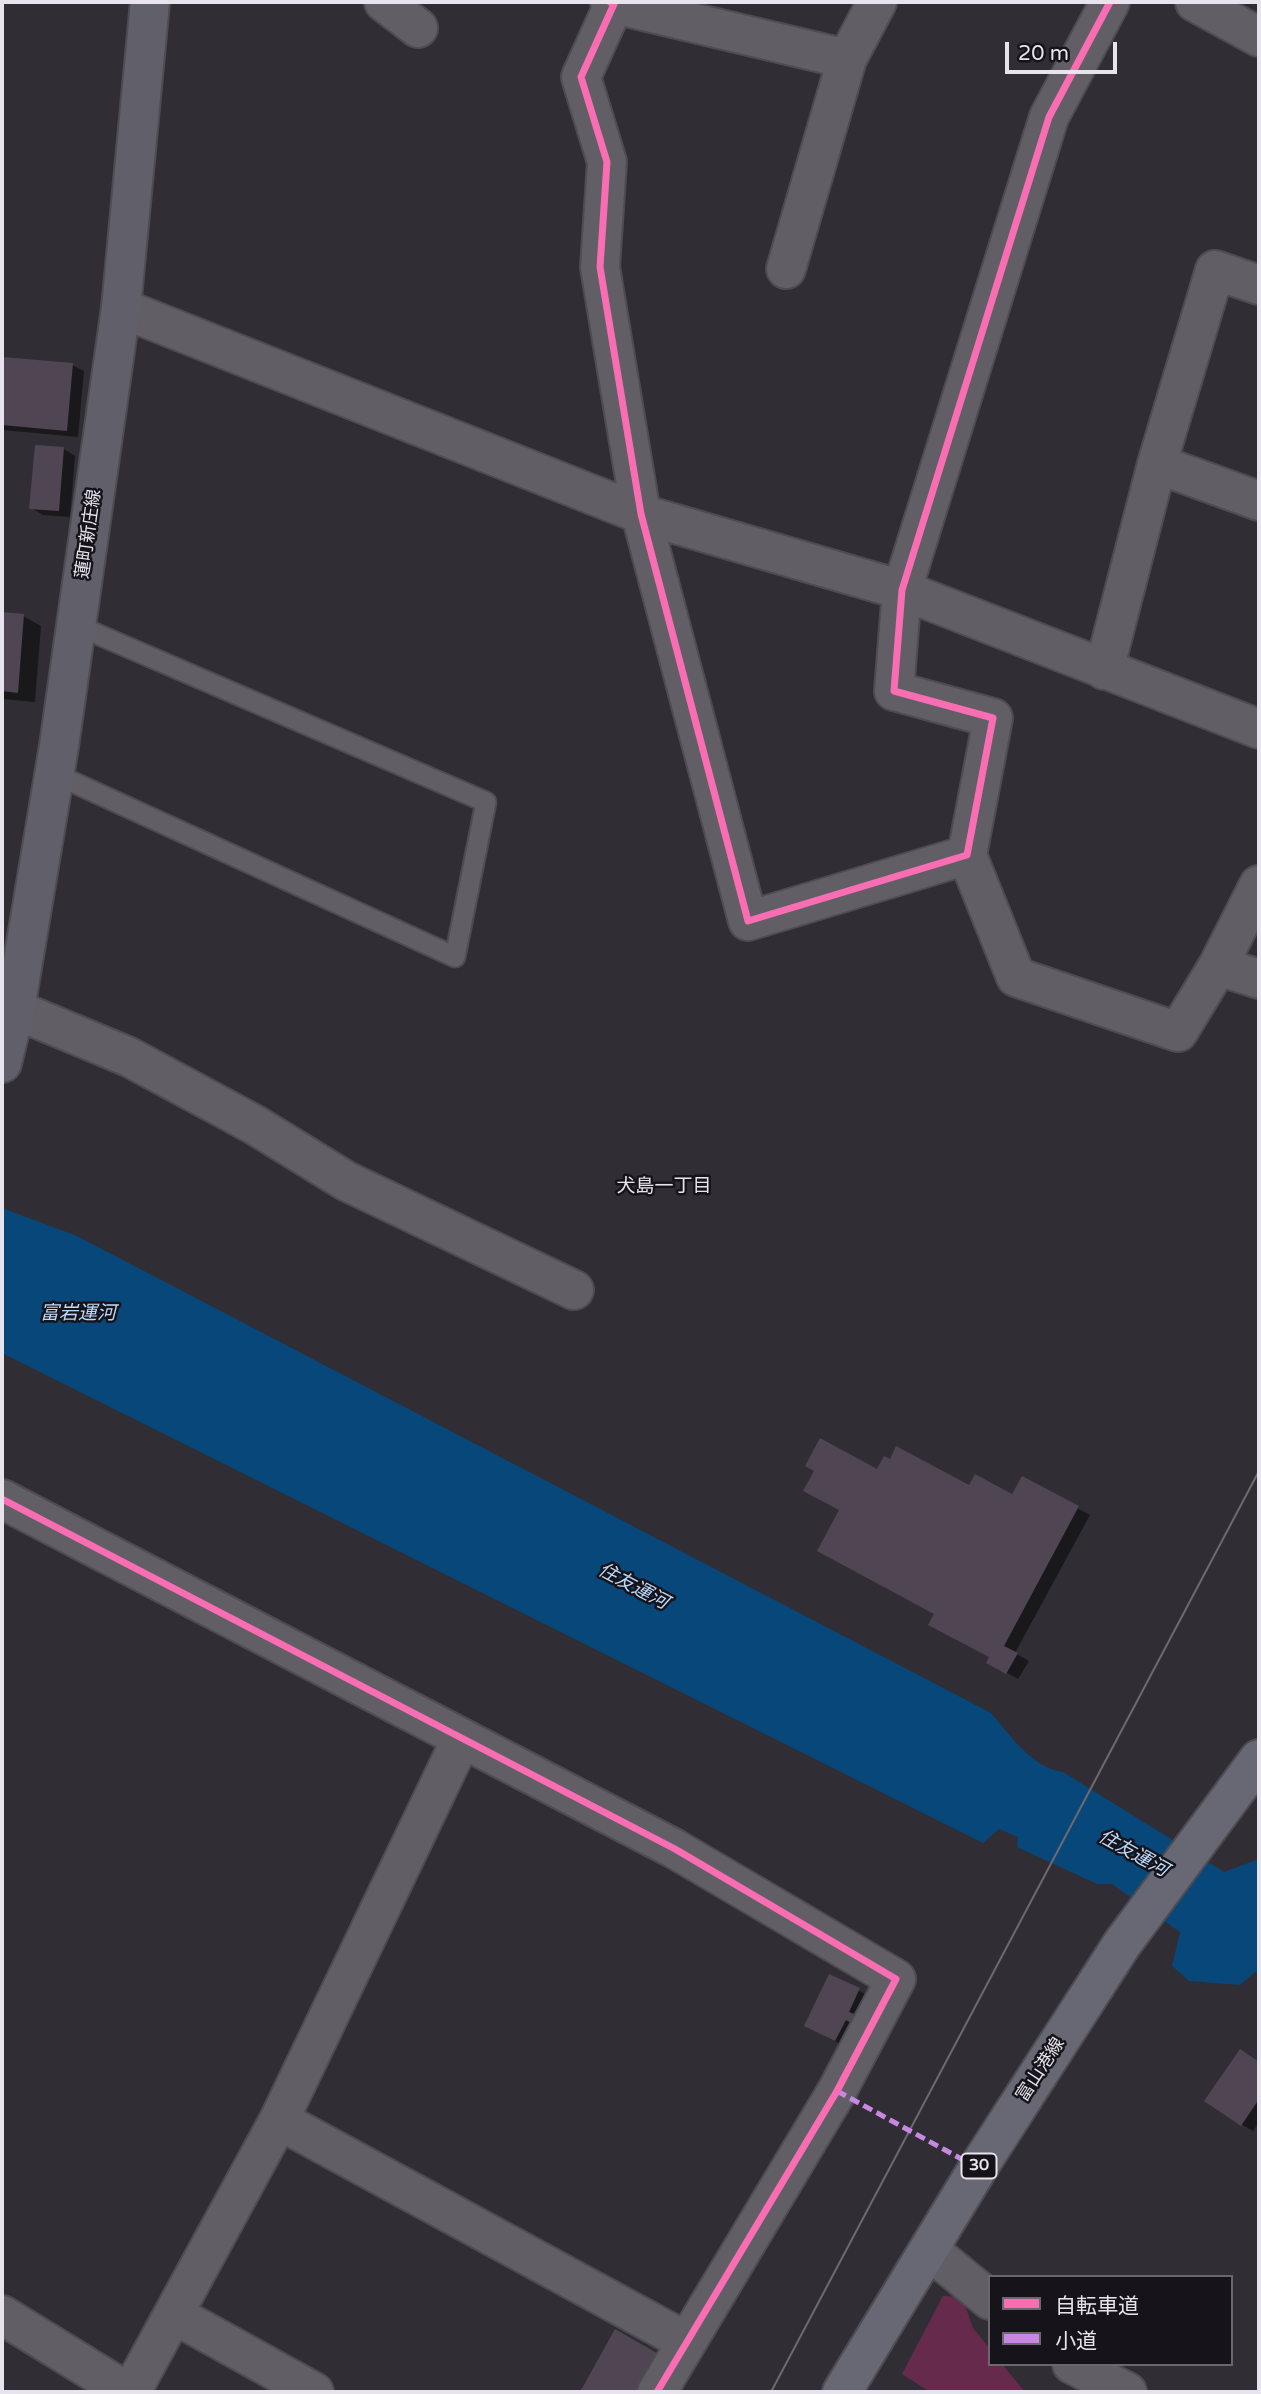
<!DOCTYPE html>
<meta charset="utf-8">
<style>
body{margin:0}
#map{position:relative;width:1261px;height:2394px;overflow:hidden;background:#302e34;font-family:"Varela Round","Noto Sans JP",sans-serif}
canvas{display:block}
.frame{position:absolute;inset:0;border:4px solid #e7e4ed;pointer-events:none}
.legend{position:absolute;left:988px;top:2275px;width:245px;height:91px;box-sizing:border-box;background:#16141a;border:2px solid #6a676e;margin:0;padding:9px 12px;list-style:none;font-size:21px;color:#e7e4ed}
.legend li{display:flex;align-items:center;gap:14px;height:35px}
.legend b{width:35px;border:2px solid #6a676e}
.scale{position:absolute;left:1005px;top:42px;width:112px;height:32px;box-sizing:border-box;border:4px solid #e7e4ed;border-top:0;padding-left:9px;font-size:21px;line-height:24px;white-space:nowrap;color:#e7e4ed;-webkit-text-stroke:5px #16141a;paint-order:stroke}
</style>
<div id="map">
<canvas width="1261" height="2394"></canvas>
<div class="frame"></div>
<ul class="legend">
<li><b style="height:9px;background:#f96db3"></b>自転車道</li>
<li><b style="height:9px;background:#c787e3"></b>小道</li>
</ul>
<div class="scale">20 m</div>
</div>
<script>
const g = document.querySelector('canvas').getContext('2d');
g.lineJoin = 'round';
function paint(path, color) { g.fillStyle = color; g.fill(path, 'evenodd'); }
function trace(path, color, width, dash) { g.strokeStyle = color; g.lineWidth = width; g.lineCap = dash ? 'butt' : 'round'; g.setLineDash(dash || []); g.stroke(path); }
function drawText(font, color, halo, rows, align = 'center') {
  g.font = font + ' "Varela Round","Noto Sans JP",sans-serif'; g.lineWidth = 5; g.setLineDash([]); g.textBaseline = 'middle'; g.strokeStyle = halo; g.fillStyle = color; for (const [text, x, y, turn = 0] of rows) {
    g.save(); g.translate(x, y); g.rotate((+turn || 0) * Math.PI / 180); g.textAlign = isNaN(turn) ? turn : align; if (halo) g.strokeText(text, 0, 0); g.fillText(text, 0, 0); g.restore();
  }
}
paint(new Path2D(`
 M943,2296l19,1 11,31 17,21v15h12l23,28h-95l-28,-18z`), '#662b4c');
paint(new Path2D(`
 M2,1208l75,28 914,477c20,23 40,54 72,59l161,100 35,-13v115l-4,-2 -15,13 -51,-4 -17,-15 8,-34 -68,-48h-15l-80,-37 1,-10 -19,-8 -16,14 -981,-490z`), '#07477a');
paint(new Path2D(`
 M2,359l70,6 12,6 -6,66 -76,-7z
 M64,449l11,7 -5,61 -27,-2 -12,-7z
 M2,614l21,2 18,10 -6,76 -33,-3z
 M878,1472l135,25 10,-18 67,36 -75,138 14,8 -11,18 -30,-16 3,-6 -54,-44z
 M830,1976l47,24 -23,50 -30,-14z
 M1252,2058l7,5v59l-6,9 -12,-7z`), '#0007');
paint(new Path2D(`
 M2,357l71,6 -6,68 -65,-6z
 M35,445l29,2 -5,64 -30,-2z
 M2,612l22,2 -6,79 -16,-2z
 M820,1438l57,31 7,-13 6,3 6,-13 73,39 6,-11 37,20 10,-18 57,30 -75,140 14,7 -12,21 -20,-11 3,-6 -61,-32 6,-11 -117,-63 22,-41 -36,-19 11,-20 -9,-5z
 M829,1974l31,14 -11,24 8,3 -4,9 -7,-4 -11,21 -31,-15z
 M1240,2049l19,13v37l-18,27 -37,-25z
 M615,2329l45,26 -20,37h-60z`), '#504653');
const service = new Path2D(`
 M55,774l400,183 31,-155 -410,-177`);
const minor = new Path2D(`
 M384,2l34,26
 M610,2l4,2 -33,73 26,85 -7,105 41,247 107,407 219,-66 26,-137 -99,-27 8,-101 147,-473 61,-115
 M1195,2l64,35
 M614,4l233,55
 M786,269l61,-210 30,-57
 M121,308l520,206 261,76 357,139
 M1157,464l102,37
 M1104,670l53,-206 58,-194 44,15
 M967,855l49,122 162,55 40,-66 41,-81
 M1218,966l41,13
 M2,1004l127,53 126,68 91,56 228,109
 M2,1499l673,350 221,130 -59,112 -180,301
 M279,2120l408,222
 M929,2250l61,50
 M2,2315l125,77
 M175,2315l139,77
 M1072,2364l55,28
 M131,2392l148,-272 182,-380`);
const secondary = new Path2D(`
 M2,1063l13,-54 44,-263 62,-438 29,-306`);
const primary = new Path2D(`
 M842,2392l136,-224 144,-224 137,-185`);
trace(service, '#4e4c52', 23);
trace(minor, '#4e4c52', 42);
trace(secondary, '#4e4c52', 42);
trace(primary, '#4e4c52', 42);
trace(service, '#615f65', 19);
trace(minor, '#615f65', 38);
trace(secondary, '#61606a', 38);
trace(primary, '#686875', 38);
trace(new Path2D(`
 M771,2392l488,-921`), '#6c6a6f', 2);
trace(new Path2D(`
 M837,2091l141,77`), '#c787e3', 5, [10, 5]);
trace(new Path2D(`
 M610,2l4,2 -33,73 26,85 -7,105 41,247 107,407 219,-66 26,-137 -99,-27 8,-101 147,-473 61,-115
 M2,1499l673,350 221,130 -59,112 -180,301`), '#f96db3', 7);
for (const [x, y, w] of [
 [979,2166,35]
]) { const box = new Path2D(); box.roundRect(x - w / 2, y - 12.5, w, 25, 5); g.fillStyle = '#16141a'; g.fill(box); trace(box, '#e7e4ed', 2); }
drawText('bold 16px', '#e7e4ed', null, [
 ["30",979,2166]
]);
drawText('18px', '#e7e4ed', '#16141a', [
 ["蓮町新庄線",89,534,-82],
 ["富山港線",1041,2070,-57]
]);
drawText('19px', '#e7e4ed', '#16141a', [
 ["犬島一丁目",664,1187]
]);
drawText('italic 19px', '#bbdafb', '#16141a', [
 ["富岩運河",78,1314],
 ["住友運河",633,1587,28],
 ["住友運河",1133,1854,29]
]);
</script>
